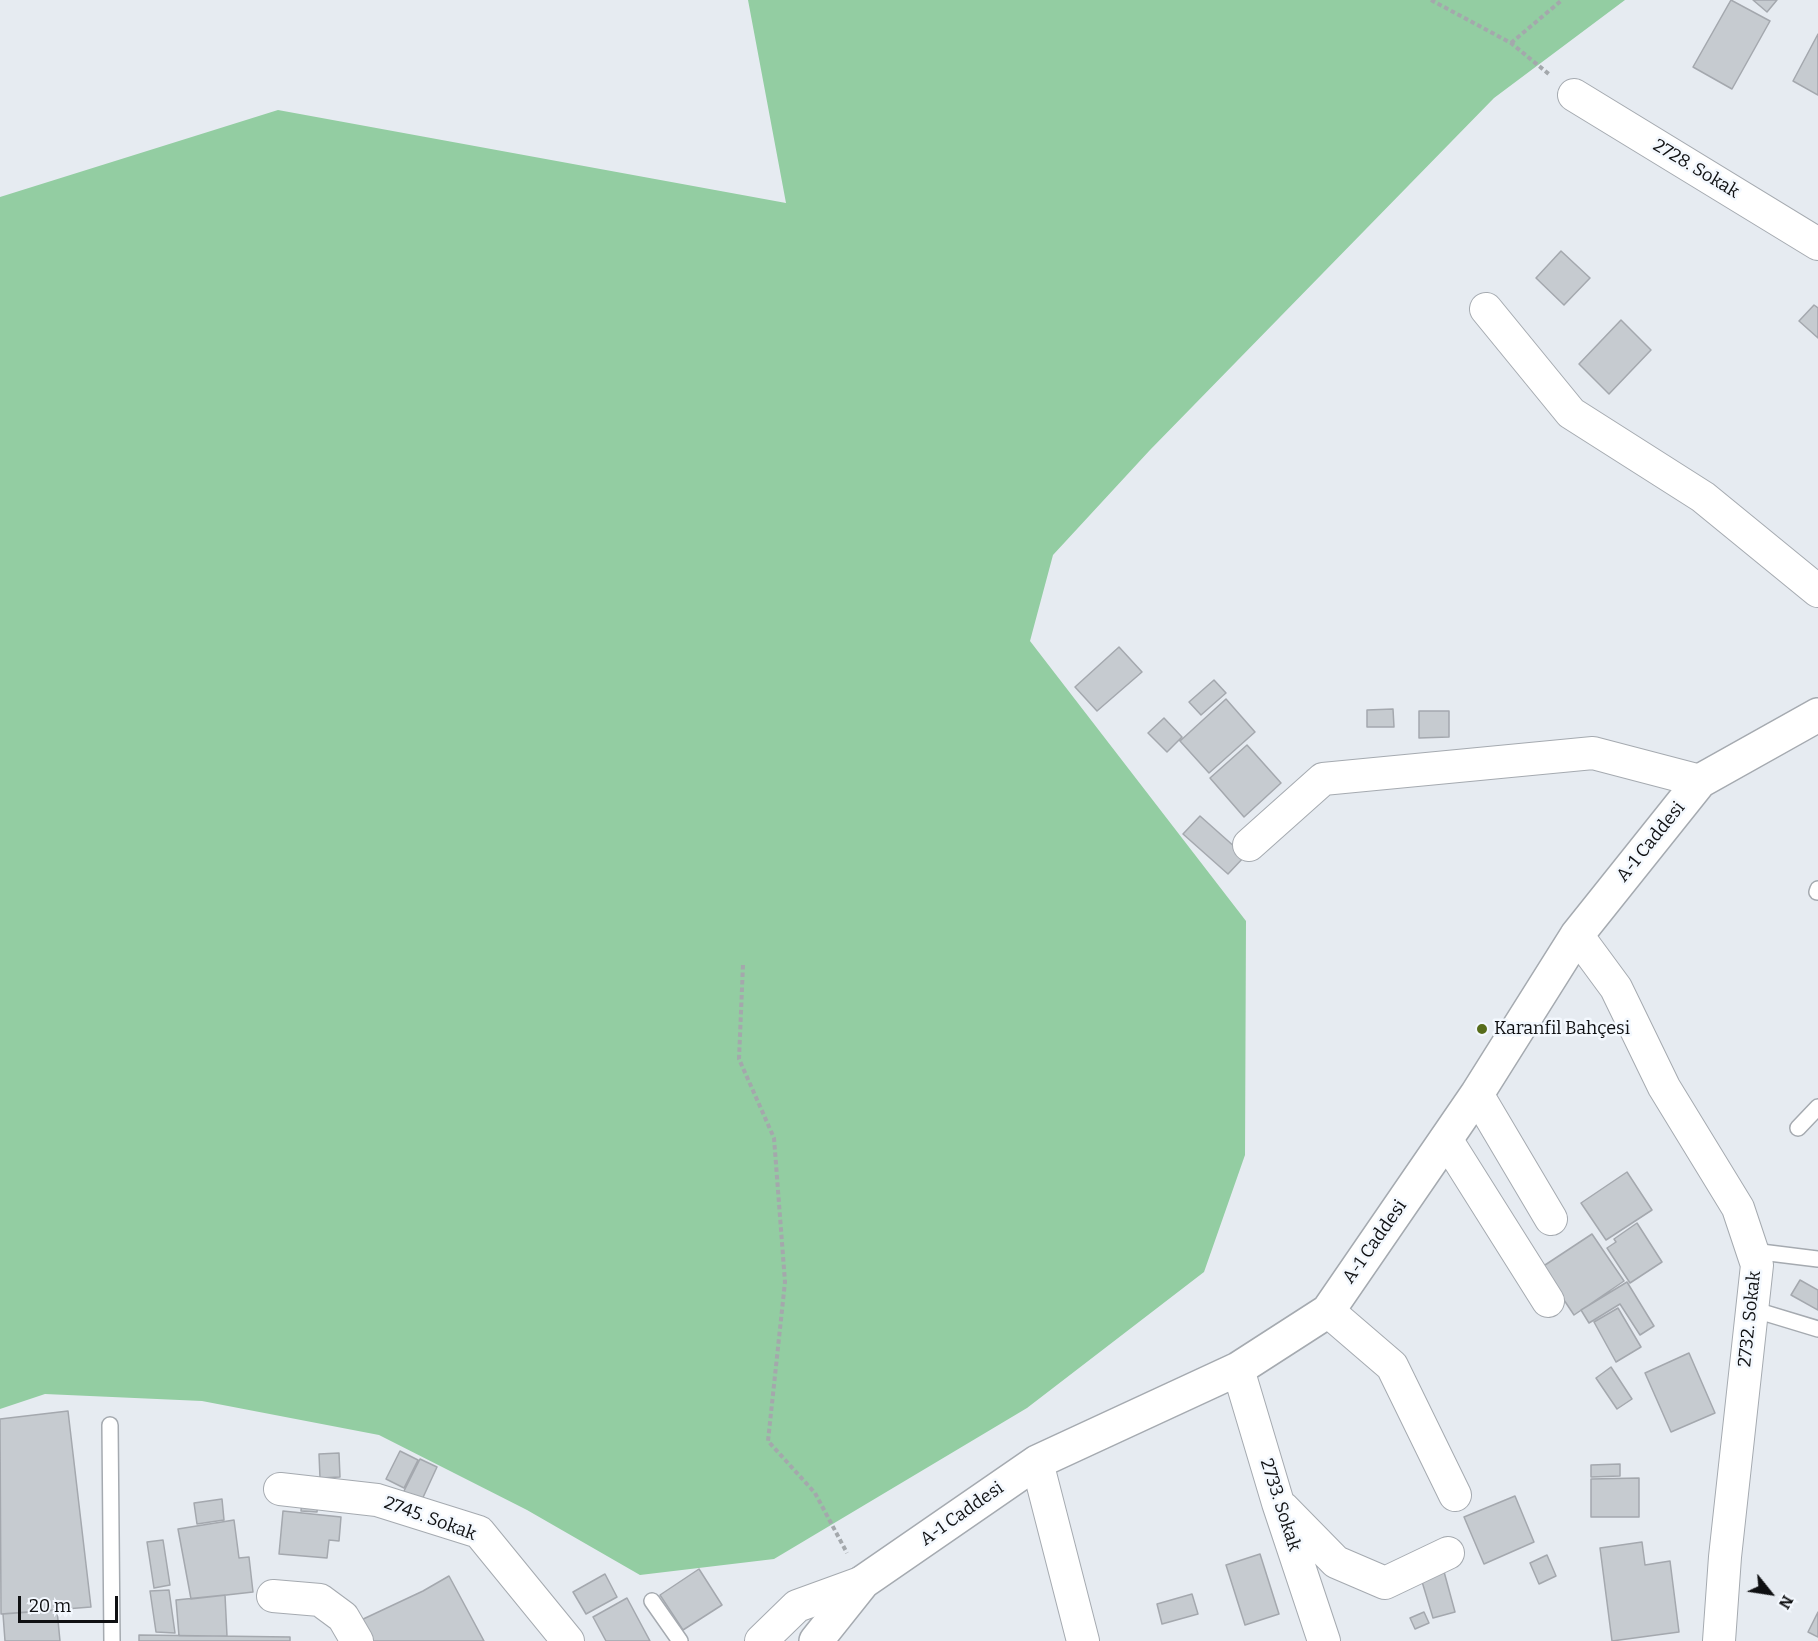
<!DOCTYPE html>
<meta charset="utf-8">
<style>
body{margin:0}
#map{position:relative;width:1818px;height:1641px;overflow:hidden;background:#e6ebf1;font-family:Bitter,serif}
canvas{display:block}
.north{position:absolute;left:1740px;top:1563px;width:60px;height:60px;-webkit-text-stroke:4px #f3f8fe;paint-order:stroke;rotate:120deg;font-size:16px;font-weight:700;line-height:24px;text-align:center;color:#0f1012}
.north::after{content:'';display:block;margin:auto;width:21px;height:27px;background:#0f1012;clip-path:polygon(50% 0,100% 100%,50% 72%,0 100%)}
.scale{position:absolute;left:18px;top:1596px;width:100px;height:27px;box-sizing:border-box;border:3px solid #0f1012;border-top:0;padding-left:8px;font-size:18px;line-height:21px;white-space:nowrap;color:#0f1012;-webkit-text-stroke:4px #f3f8fe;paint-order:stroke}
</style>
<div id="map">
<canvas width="1818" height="1641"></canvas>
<div class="north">N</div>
<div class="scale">20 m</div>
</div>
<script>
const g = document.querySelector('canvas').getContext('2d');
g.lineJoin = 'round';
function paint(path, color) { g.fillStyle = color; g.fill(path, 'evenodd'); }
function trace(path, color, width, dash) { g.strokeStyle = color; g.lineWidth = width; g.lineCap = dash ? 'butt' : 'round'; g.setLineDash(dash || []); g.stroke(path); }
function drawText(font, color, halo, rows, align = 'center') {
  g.font = font + ' Bitter,serif'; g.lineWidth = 5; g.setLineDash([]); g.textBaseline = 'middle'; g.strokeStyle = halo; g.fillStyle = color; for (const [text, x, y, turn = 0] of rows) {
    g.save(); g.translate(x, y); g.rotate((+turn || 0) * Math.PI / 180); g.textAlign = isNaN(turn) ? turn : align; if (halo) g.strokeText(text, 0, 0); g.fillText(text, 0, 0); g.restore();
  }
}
paint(new Path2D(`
 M748,0h877l-131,98 -344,352 -97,105 -23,86 216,280 -1,234 -41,117 -177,136 -253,151 -134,16 -113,-65 -148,-75 -177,-34 -157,-7 -45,15v-1212l278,-87 508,93z`), '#93cda2');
const building = new Path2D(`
 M1731,0l39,21 -38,68 -39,-22z
 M1753,0h24l-10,12z
 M1818,34v61l-25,-14z
 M1561,251l29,27 -26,27 -28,-27z
 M1814,305l4,3v30l-19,-17z
 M1621,320l30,30 -42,44 -30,-30z
 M1119,647l23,25 -45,39 -22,-24z
 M1214,680l12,13 -25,22 -12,-13z
 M1226,699l29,33 -46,41 -29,-32z
 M1393,709l1,18h-27v-17z
 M1419,711h30v26l-30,1z
 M1164,718l18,19 -15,15 -19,-19z
 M1247,745l34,38 -37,34 -34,-39z
 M1200,816l45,40 -17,18 -45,-40z
 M1627,1172l25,38 -46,30 -25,-37z
 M1637,1223l25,39 -32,21 -23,-35 9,-6 -2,-3z
 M1592,1234l32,47 -50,34 -32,-48z
 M1800,1280l18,10v20l-27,-15z
 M1627,1282l27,44 -14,9 -20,-31 -31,19 -8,-13z
 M1618,1308l23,39 -25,15 -22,-40z
 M1689,1353l26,60 -44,19 -26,-59z
 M1611,1367l21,32 -15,10 -21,-31z
 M68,1411l23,196 -90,7 -1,-195z
 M400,1451l18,9 -14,28 -18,-9z
 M339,1453l1,24 -20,1 -1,-24z
 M420,1459l17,8 -17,37 -18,-9z
 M1620,1464v12l-29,1v-12z
 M1639,1478v39h-48v-38z
 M1515,1496l19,46 -50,22 -20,-47z
 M222,1499l2,21 -27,4 -3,-21z
 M302,1499l16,2 -1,11 -16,-1z
 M283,1511l58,6 -2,24 -10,-1 -2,18 -48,-4z
 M234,1520l5,38 10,-1 4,35 -62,7 -13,-70z
 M163,1540l7,45 -16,3 -7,-46z
 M1642,1542l3,23 25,-4 9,71 -67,9 -12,-93z
 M1260,1554l19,60 -34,11 -19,-60z
 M1547,1555l9,21 -17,8 -9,-21z
 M1443,1568l12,44 -22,6 -13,-43z
 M699,1569l23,36 -39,25 -23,-35z
 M605,1574l12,23 -31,17 -13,-22z
 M449,1576l35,65h-113l-12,-20 64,-30z
 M169,1590l6,43 -19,-1 -6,-41z
 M1192,1594l6,20 -36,10 -5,-20z
 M225,1595l2,41h-48l-3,-36z
 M627,1598l23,43h-44l-13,-24z
 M57,1610l3,31h-55l-2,-27z
 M1424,1612l5,11 -14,6 -5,-11z
 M1818,1612v25l-10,-5z
 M139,1635l151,2v4h-151z`);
paint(building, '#c6cbd0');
trace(building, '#a4a8ae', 1.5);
const lane = new Path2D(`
 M1817,892l1,-3
 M1798,1128l20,-21
 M1753,1251l65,8
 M1752,1309l66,20
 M110,1425l2,216
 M652,1601l28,40`);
const street = new Path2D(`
 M1574,95l244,149
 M1486,309l85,104 132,84 115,94
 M1249,845l74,-66 270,-26 107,28
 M1577,935l39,53 48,99 74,121 19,57 -32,292 -6,84
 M1477,1094l74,125
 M1446,1139l102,162
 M1328,1311l64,55 63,129
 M1238,1369l40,134 46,138
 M1037,1462l46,179
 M280,1489l97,11 102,32 89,109
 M1283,1508l53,54 49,21 63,-30
 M273,1596l47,4 23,17 14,24
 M761,1641l36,-35 66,-24`);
const secondary = new Path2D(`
 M816,1641l47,-59 174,-120 201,-93 90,-58 149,-217 100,-159 123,-154 118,-66`);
trace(lane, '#a5aab0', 18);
trace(street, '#a5aab0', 34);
trace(secondary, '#a5aab0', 36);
trace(new Path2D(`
 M1431,0l80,43 39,32
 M1511,43l51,-43
 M743,965l-4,94 35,79 11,144 -17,159 47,52 32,60`), '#a4a8ac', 4, [4.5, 3]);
trace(lane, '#fff', 15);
trace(street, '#fff', 32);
trace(secondary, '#fff', 33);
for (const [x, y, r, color] of [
 [1482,1029,6,"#576c1a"]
]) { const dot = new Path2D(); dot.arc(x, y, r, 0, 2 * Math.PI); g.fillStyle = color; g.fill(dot); trace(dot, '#f3f8fe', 2); }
drawText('18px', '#0f1012', '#f3f8fe', [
 ["2728. Sokak",1696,169,31],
 ["A-1 Caddesi",1651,842,-51],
 ["A-1 Caddesi",1375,1242,-55],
 ["2732. Sokak",1750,1319,-84],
 ["2733. Sokak",1280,1505,72],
 ["A-1 Caddesi",962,1514,-35],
 ["2745. Sokak",430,1519,20]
]);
drawText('18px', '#0f1012', '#f3f8fe', [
 ["Karanfil Bahçesi",1494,1029]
], 'left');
</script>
